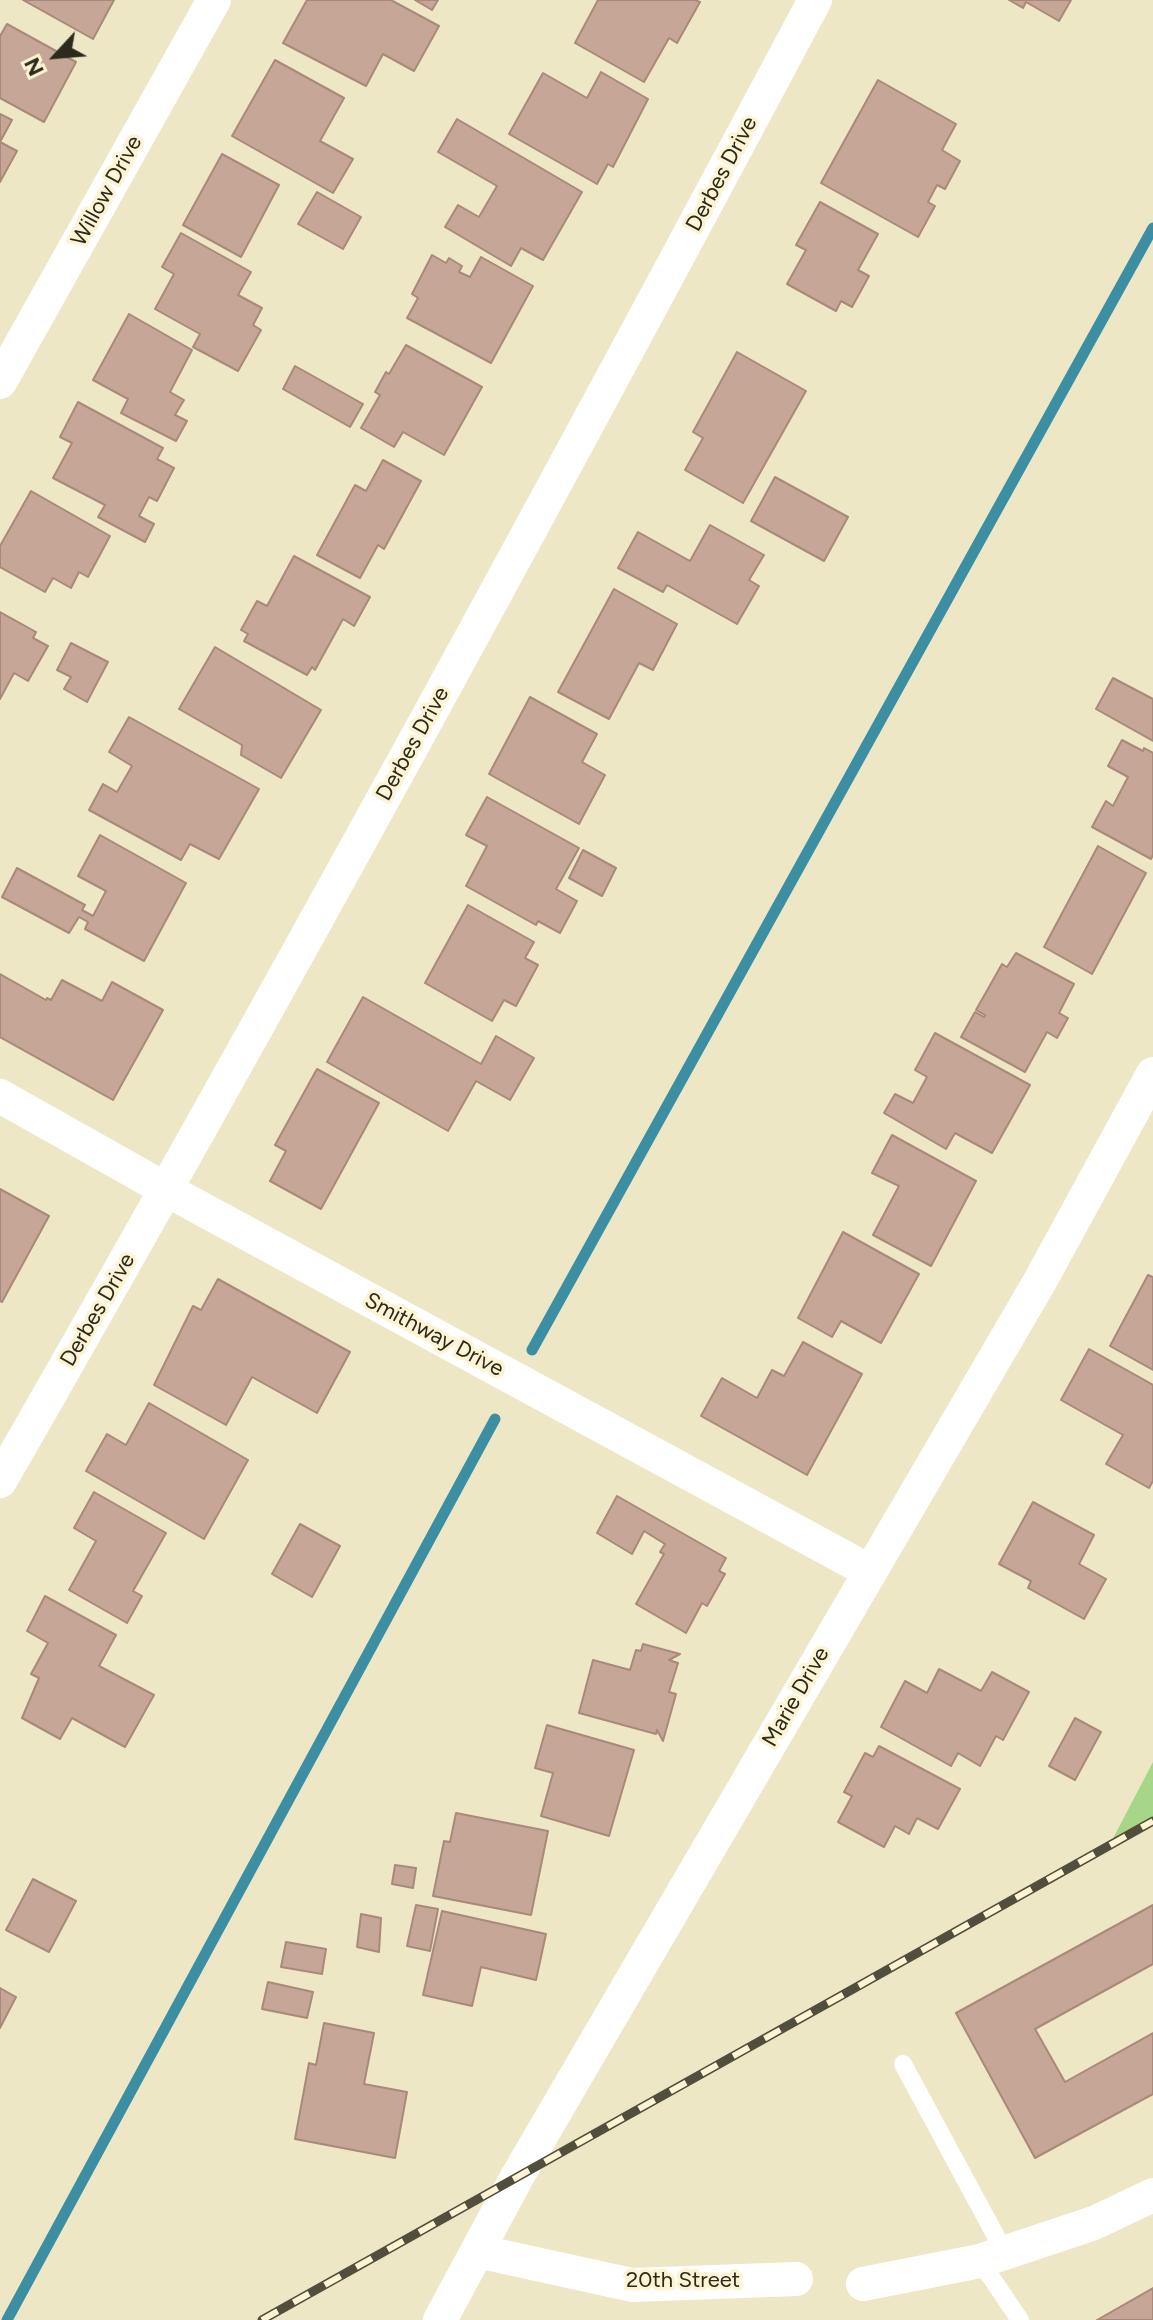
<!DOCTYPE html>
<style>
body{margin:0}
#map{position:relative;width:1153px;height:2320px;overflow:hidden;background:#eee7c6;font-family:Figtree,sans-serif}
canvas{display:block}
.north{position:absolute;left:16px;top:16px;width:80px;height:80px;-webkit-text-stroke:6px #fcf4d2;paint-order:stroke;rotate:244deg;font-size:22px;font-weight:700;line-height:32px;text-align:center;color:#2c291d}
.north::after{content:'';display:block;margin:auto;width:28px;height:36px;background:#2c291d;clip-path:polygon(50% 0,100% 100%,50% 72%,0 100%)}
</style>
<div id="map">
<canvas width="1153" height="2320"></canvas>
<div class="north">N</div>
</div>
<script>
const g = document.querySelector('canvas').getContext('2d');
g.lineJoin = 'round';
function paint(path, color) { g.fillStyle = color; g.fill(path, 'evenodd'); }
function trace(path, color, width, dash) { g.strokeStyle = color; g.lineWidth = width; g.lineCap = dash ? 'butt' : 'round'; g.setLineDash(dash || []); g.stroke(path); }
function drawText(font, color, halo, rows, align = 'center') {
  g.font = font + ' Figtree,sans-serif'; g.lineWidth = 7; g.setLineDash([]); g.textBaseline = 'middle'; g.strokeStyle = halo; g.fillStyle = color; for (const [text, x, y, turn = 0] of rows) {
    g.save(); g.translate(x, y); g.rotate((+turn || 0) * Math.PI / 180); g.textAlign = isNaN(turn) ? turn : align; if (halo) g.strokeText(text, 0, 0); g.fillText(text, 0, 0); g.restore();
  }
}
paint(new Path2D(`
 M1153,1762v59l-44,25z`), '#a8d688');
trace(new Path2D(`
 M532,1350l621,-1122
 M7,2320l488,-901`), '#3c8fa3', 11);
const building = new Path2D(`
 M23,0h91l-21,39z
 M307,0h84l48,26 -25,45 -31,-17 -17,32 -83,-43z
 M415,0h23l-6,10z
 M598,0h97l5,2 -23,41 -8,-5 -25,44 -69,-39z
 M1009,0h62l-12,21 -33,-19 -3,6z
 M7,24l69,38 -32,60 -44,-24v-62z
 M275,60l69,38 -24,43 33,18 -20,34 -101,-57z
 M601,72l47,27 -35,68 -5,-3 -11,20 -88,-50 34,-61 44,25z
 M878,80l78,44 -14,26 18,11 -15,28 -8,-4 -9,17 7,4 -17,31 -97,-54z
 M0,114l12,6 -12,22 17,9 -17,31z
 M457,119l125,73 -39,68 -22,-12 -10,18 -66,-39 13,-22 21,12 18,-31 -59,-34z
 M222,154l57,31 -38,72 -58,-32z
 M317,192l44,25 -18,32 -45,-25z
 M820,202l58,32 -20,36 11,6 -17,31 -11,-6 -5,10 -49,-27 19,-34 -10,-5z
 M181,233l70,39 -13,23 24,13 -9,17 8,5 -23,41 -45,-24 7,-13 -45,-25 19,-35 -12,-7z
 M432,255l14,8 3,-5 13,8 -3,6 11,5 11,-20 52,29 -42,77 -84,-45 11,-20 -6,-4z
 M129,314l63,36 -22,42 14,8 -9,15 12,6 -11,20 -55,-28 7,-14 -35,-19z
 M406,345l76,42 -38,68 -41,-23 -9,15 -33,-19 19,-33 -5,-3 11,-20 3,2z
 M737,352l69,39 -63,112 -58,-33 18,-32 -10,-6z
 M295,366l68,38 -13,23 -67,-38z
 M78,402l85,46 -6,11 17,9 -17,33 -8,-4 -10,19 15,8 -9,18 -47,-25 7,-12 -52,-27 19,-35 -12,-6z
 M383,460l38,21 -37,68 -6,-4 -18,33 -43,-23 38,-70 11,6z
 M775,477l73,40 -24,44 -73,-40z
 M31,491l79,45 -22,41 -9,-5 -8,16 -18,-10 -8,14 -45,-25v-21z
 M710,525l54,30 -15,25 10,6 -22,38 -70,-39 -4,7 -45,-24 20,-36 52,29z
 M294,556l76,41 -16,29 -11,-7 -28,51 -3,-3 -5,8 -63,-34 4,-7 -7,-4 16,-29 10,5z
 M614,589l63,35 -24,46 -14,-7 -30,56 -51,-27z
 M0,612l36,20 -3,6 15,8 -20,35 -14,-8 -14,26z
 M71,643l37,19 -21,40 -23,-13 7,-12 -14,-7z
 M215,647l106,63 -40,68 -40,-23 1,-10 -63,-36z
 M1113,678l40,21v42l-57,-32z
 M530,697l67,37 -15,28 23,13 -26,49 -90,-50z
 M129,717l130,72 -40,70 -29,-15 -9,16 -92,-50 14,-26 14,8 15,-26 -23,-14z
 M1122,740l21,11 1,-3 9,5v102l-2,4 -59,-32 14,-26 7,5 15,-29 -20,-11z
 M487,797l92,51 -23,41 21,12 -17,32 -22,-12 -2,4 -70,-39 21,-40 -21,-11z
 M100,835l86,48 -42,78 -59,-32 3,-7 -9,-5 -10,16 -67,-36 15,-29 68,37 -3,5 11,6 13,-25 -28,-15z
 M1098,846l48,27 -54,101 -48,-27z
 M583,850l33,18 -14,28 -33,-18z
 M468,905l66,37 -9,16 13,7 -22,41 -12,-6 -12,21 -67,-38z
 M1016,953l58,31 -15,29 9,5 -11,20 -10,-6 -22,40 -64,-35 14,-25 9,5 1,-2 -9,-5 26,-46 5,3z
 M0,974l46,26 1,-2 4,2 11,-20 40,21 10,-19 51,28 -50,90 -113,-63z
 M363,997l118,67 15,-28 38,22 -24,42 -34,-19 -28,50 -121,-69z
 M935,1033l95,52 -38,68 -37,-20 -9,16 -62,-36 11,-19 18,9 14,-26 -12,-7z
 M317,1069l62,34 -58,106 -51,-28 16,-30 -11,-6z
 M892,1135l84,46 -45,85 -58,-31 26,-49 -27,-13z
 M0,1189l49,27 -47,86 -2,-1z
 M843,1232l76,42 -38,69 -40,-22 -9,16 -34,-19z
 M1148,1275l5,2v93l-43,-24z
 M218,1279l132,73 -33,61 -65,-36 -26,48 -72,-40 39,-79 8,4z
 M803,1342l59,32 -55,101 -106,-59 21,-38 35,20 15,-28 12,6z
 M1089,1349l64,36v96l-4,7 -43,-24 17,-29 -62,-35z
 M149,1403l99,57 -44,79 -118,-68 21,-37 19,11z
 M94,1492l72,41 -33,58 9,5 -15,27 -58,-33 27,-49 -22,-13z
 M617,1496l109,62 -7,13 6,3 -18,32 -5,-3 -16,30 -50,-29 28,-50 -4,-2 5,-8 -21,-13 -12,23 -35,-21z
 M1033,1502l61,33 -15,29 27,15 -22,40 -56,-31 3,-7 -32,-17z
 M300,1524l40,22 -28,51 -40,-23z
 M45,1596l71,39 -17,31 55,29 -29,52 -53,-29 -12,21 -38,-21 17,-40 -8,-4 17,-31 -21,-12z
 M643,1644l37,10 -11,6 9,3 -9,29 7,2 -13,47 -6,-11 -1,4 -77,-21 14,-53 37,10 6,-20 5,1z
 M939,1669l42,22 11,-19 37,20 -26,48 -7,-4 -16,30 -22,-13 -7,13 -70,-39 24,-46 22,12z
 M1075,1718l26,14 -26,48 -26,-14z
 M547,1725l87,25 -25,86 -68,-20 12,-43 -18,-5z
 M879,1746l81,43 -22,40 -21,-11 -8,16 -14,-8 -11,21 -46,-25 14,-26 -8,-4 21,-39 8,4z
 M456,1813l92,18 -17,84 -98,-19 11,-55 6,1z
 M395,1865l21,3 -3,20 -21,-4z
 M33,1879l43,22 -27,51 -43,-22z
 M416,1905l22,4 -8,42 -23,-5z
 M1153,1905v59l-118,65 30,53 88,-49v61l-118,64 -79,-145z
 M442,1911l104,23 -10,46 -55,-13 -9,39 -49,-11z
 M361,1914l20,4 -2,34 -22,-5z
 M286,1942l40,7 -4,25 -41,-7z
 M268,1982l45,10 -6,26 -45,-9z
 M0,1988l16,9 -16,31z
 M324,2023l50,10 -10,51 43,8 -12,66 -100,-19 14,-76 7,2z
 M1153,2288v32h-56z`);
paint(building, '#c6a696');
trace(building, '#a98a7a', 2);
trace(new Path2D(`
 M903,2064l102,189
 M980,2261l40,59`), '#fff', 18);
trace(new Path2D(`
 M0,382l214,-382
 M0,1096l167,94 702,381
 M0,1481c281,-489 550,-984 815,-1481
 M477,2251l155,34 164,-6
 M863,2284l117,-23 114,-38 59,-28
 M440,2320l77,-143 523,-896 113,-207`), '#fff', 34);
const rail = new Path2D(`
 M262,2320l891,-499`);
trace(rail, '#524e3e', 9);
trace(rail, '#fcf4d2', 6, [18]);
drawText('22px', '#2c291d', '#fcf4d2', [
 ["Derbes Drive",722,174,-62],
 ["Willow Drive",107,191,-61],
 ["Derbes Drive",413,744,-61],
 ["Derbes Drive",98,1310,-60],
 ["Smithway Drive",434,1335,28],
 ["Marie Drive",796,1697,-60],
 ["20th Street",683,2281]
]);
</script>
